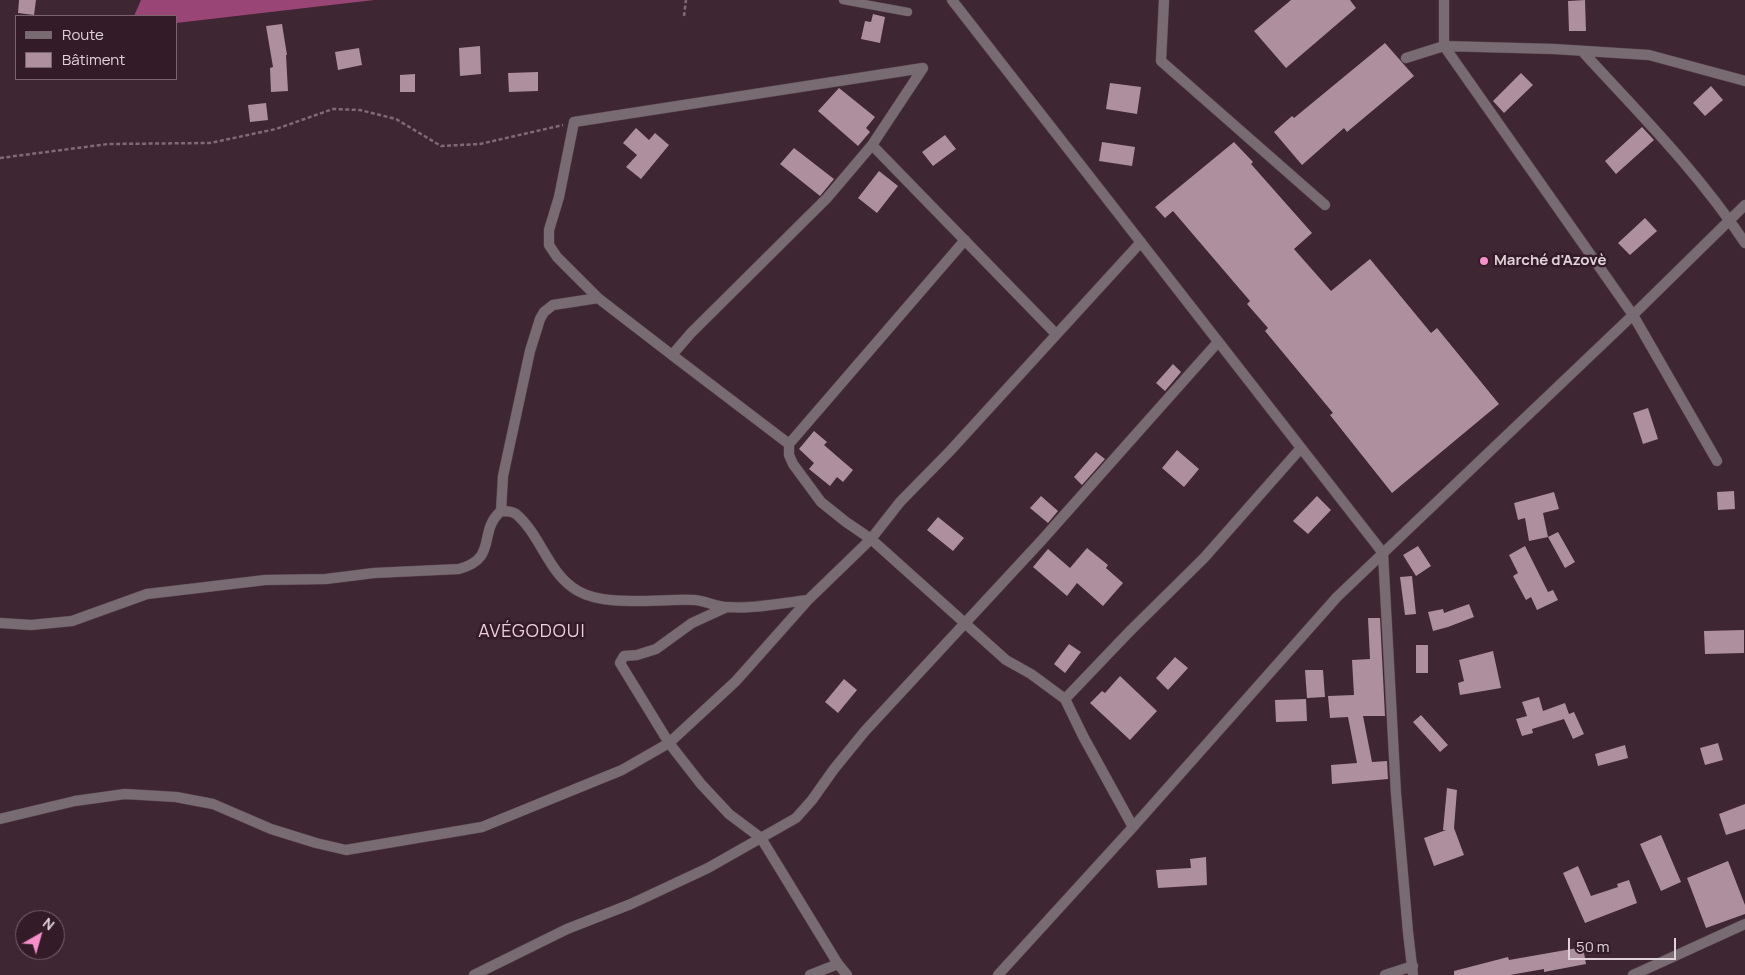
<!DOCTYPE html>
<meta charset="utf-8">
<style>
body{margin:0}
#map{position:relative;width:1745px;height:975px;overflow:hidden;background:#3e2632;font-family:Manrope,sans-serif}
canvas{display:block}
.legend{position:absolute;left:15px;top:15px;width:162px;height:65px;box-sizing:border-box;background:#331c28;border:1px solid #79646f;margin:0;padding:6px 9px;list-style:none;font-size:15px;color:#e1d1d9}
.legend li{display:flex;align-items:center;gap:10px;height:25px}
.legend b{width:25px;border:1px solid #79646f}
.north{position:absolute;left:15px;top:910px;width:50px;height:50px;box-sizing:border-box;background:#331c28;border:1px solid #79646f;border-radius:50%;rotate:38deg;font-size:14px;font-weight:700;line-height:20px;text-align:center;color:#e1d1d9}
.north::after{content:'';display:block;margin:auto;width:18px;height:22px;background:#f98fca;clip-path:polygon(50% 0,100% 100%,50% 72%,0 100%)}
.scale{position:absolute;left:1568px;top:938px;width:108px;height:22px;box-sizing:border-box;border:2px solid #e1d1d9;border-top:0;padding-left:6px;font-size:15px;line-height:18px;white-space:nowrap;color:#e1d1d9;-webkit-text-stroke:4px #331c28;paint-order:stroke}
</style>
<div id="map">
<canvas width="1745" height="975"></canvas>
<ul class="legend">
<li><b style="height:6px;background:#786b72"></b>Route</li>
<li><b style="height:14px;background:#ad8f9e"></b>Bâtiment</li>
</ul>
<div class="north">N</div>
<div class="scale">50 m</div>
</div>
<script>
const g = document.querySelector('canvas').getContext('2d');
g.lineJoin = 'round';
function paint(path, color) { g.fillStyle = color; g.fill(path, 'evenodd'); }
function trace(path, color, width, dash) { g.strokeStyle = color; g.lineWidth = width; g.lineCap = dash ? 'butt' : 'round'; g.setLineDash(dash || []); g.stroke(path); }
function drawText(font, color, halo, rows, align = 'center') {
  g.font = font + ' Manrope,sans-serif'; g.lineWidth = 5; g.setLineDash([]); g.textBaseline = 'middle'; g.strokeStyle = halo; g.fillStyle = color; for (const [text, x, y, turn = 0] of rows) {
    g.save(); g.translate(x, y); g.rotate((+turn || 0) * Math.PI / 180); g.textAlign = isNaN(turn) ? turn : align; if (halo) g.strokeText(text, 0, 0); g.fillText(text, 0, 0); g.restore();
  }
}
paint(new Path2D(`
 M141,0h233l-198,23v-7h-42z`), '#994676');
paint(new Path2D(`
 M19,0h17l-2,15 -16,-2z
 M1291,0h59l6,8 -70,60 -32,-37z
 M1585,0l1,31h-17l-1,-30z
 M873,14l12,3 -5,26 -19,-4 4,-18 6,1z
 M282,24l5,31h-1l2,36 -17,1 -1,-24 3,-1 -7,-41z
 M1385,43l29,33 -67,56 -3,-4 -42,37 -28,-33 18,-16 2,2z
 M480,46l1,28 -21,2 -1,-28z
 M359,48l3,17 -24,5 -3,-18z
 M538,72v19l-29,1 -1,-19z
 M1521,73l12,12 -29,28 -11,-12z
 M415,74v18h-15v-17z
 M1110,83l31,4 -4,27 -31,-5z
 M1711,86l12,14 -18,16 -12,-13z
 M839,88l36,29 -9,11 4,4 -12,14 -40,-35z
 M266,103l2,17 -18,2 -2,-17z
 M1642,127l12,13 -38,34 -11,-13z
 M636,128l13,12 6,-7 14,12 -28,34 -15,-12 11,-12 -14,-12z
 M945,135l11,14 -23,17 -11,-14z
 M1102,142l33,5 -3,19 -33,-5z
 M1234,142l19,20 -2,2 61,69 -18,16 37,42 39,-32 61,74 6,-5 62,76 -107,89 -62,-78 3,-2 -68,-82 3,-3 -21,-24 3,-3 -77,-90 -8,7 -10,-11z
 M794,148l40,31 -14,17 -40,-32z
 M879,171l19,15 -21,27 -19,-15z
 M1645,218l12,13 -27,24 -12,-12z
 M1173,364l8,8 -16,19 -9,-8z
 M1648,408l10,31 -15,5 -10,-31z
 M814,431l13,11 -3,3 29,25 -10,12 -6,-5 -7,9 -21,-17 5,-6 -15,-14z
 M1177,450l22,19 -15,18 -22,-19z
 M1096,452l9,7 -23,26 -8,-8z
 M1734,491l1,18 -17,1 -1,-18z
 M1554,492l5,17 -16,4 5,24 -19,4 -4,-23 -7,2 -4,-17z
 M1041,496l17,15 -10,12 -18,-15z
 M1317,496l14,14 -23,24 -15,-13z
 M938,517l26,21 -11,13 -26,-21z
 M1558,532l17,30 -10,6 -17,-31z
 M1418,546l13,20 -15,10 -13,-21z
 M1525,546l23,46 5,-2 5,10 -21,10 -6,-13 -5,3 -13,-24 5,-3 -9,-18z
 M1087,548l21,17 -2,3 17,15 -20,23 -26,-23 -10,13 -34,-29 15,-18 22,19z
 M1412,576l4,38 -11,1 -5,-38z
 M1469,604l5,13 -26,10 -15,4 -5,-19 15,-3 1,4z
 M1368,618h12l5,98h-22l9,46 15,-1 1,18 -56,5 -1,-19 26,-2 -9,-46 -18,1 -2,-22 26,-1 -2,-35 18,-1z
 M1744,630v23l-39,1 -1,-23z
 M1069,644l12,8 -16,21 -11,-9z
 M1416,645h12v28h-12z
 M1493,651l8,37 -41,7 -2,-12 6,-2 -5,-21z
 M1175,657l13,11 -20,22 -12,-12z
 M1305,670h18l2,27 -18,1z
 M1120,676l37,35 -27,29 -40,-37 12,-12 3,2z
 M844,679l13,11 -19,23 -13,-11z
 M1539,697l4,14 22,-8 4,11 5,-2 10,22 -11,5 -9,-20 -32,10 1,4 -11,3 -6,-17 11,-3 -5,-14z
 M1306,699l1,22 -31,1 -1,-22z
 M1421,715l27,30 -8,7 -27,-30z
 M1718,743l5,17 -18,5 -5,-17z
 M1625,745l3,13 -30,8 -3,-12z
 M1447,788l10,2 -3,38 10,27 -30,11 -10,-28 22,-8h-3z
 M1745,804v25l-19,6 -7,-21z
 M1661,835l20,47 -20,9 -21,-47z
 M1206,857l1,28 -49,3 -2,-18 35,-2 -1,-9z
 M1728,861l17,44v9l-39,14 -19,-50z
 M1578,866l13,30 27,-9 -1,-3 12,-4 8,23 -52,20 -22,-50z
 M1583,947l3,17 -42,8v-3l-34,6h-56v-4l54,-14 1,3z`), '#ad8f9e');
const lane = new Path2D(`
 M843,0l65,12`);
const street = new Path2D(`
 M952,0l431,553 13,241 12,138 5,43
 M1164,0l-3,61 164,144
 M1444,0v46l189,269 84,146
 M1582,51c57,62 117,122 163,192
 M1406,58l38,-12 110,3 95,6 96,26
 M923,68l-51,77 -45,53 -136,135 -19,22 -74,-57 -41,-41 -8,-12v-15l10,-33 15,-75z
 M872,145l184,189
 M965,240l-176,204v11l4,9 28,38 25,20 25,17 135,121 25,14 34,25 18,37 50,91
 M672,355l117,89
 M501,511l2,-35 27,-125 10,-32 4,-7 9,-7 45,-7
 M727,607l-35,16 -36,26 -19,6 -13,1 -4,7 49,80 32,41 28,30 32,24 77,126 9,11
 M0,623l31,2 41,-4 75,-27 51,-6 67,-8 61,-1 48,-6 85,-4c40,-11 18,-37 42,-58 5,0 11,0 15,3 25,21 32,60 62,77 30,17 83,7 117,9 11,1 22,7 33,7 27,2 54,-4 80,-7
 M1065,699l65,-68 74,-73 97,-110
 M0,819l75,-18 50,-7 51,3 37,7 58,25 45,14 30,7 136,-23 140,-57 47,-27 67,-62 72,-81 63,-61 29,-37 50,-51 191,-209
 M474,975l93,-46 64,-25 77,-36 88,-50 16,-18 22,-31 31,-38 177,-191 176,-198
 M810,975l28,-11
 M998,975l135,-148 204,-230 296,-282 112,-110
 M1385,975l28,-9
 M1633,975l112,-51`);
trace(lane, '#5b4550', 9);
trace(street, '#5b4550', 11);
trace(new Path2D(`
 M684,16l2,-16
 M0,158l108,-14 102,-1 66,-14 57,-20 27,1 36,9 45,27 39,-2 83,-19`), '#806b75', 2.5, [4, 2.5]);
trace(lane, '#786b72', 8);
trace(street, '#786b72', 10);
for (const [x, y, r, color] of [
 [1484,261,5,"#f98fca"]
]) { const dot = new Path2D(); dot.arc(x, y, r, 0, 2 * Math.PI); g.fillStyle = color; g.fill(dot); trace(dot, '#331c28', 2); }
drawText('bold 15px', '#e1d1d9', '#331c28', [
 ["Marché d'Azovè",1494,261]
], 'left');
g.letterSpacing = '1px';
drawText('18px', '#edcddd', '#331c28', [
 ["AVÉGODOUI",532,632]
]);
g.letterSpacing = '0px';
</script>
